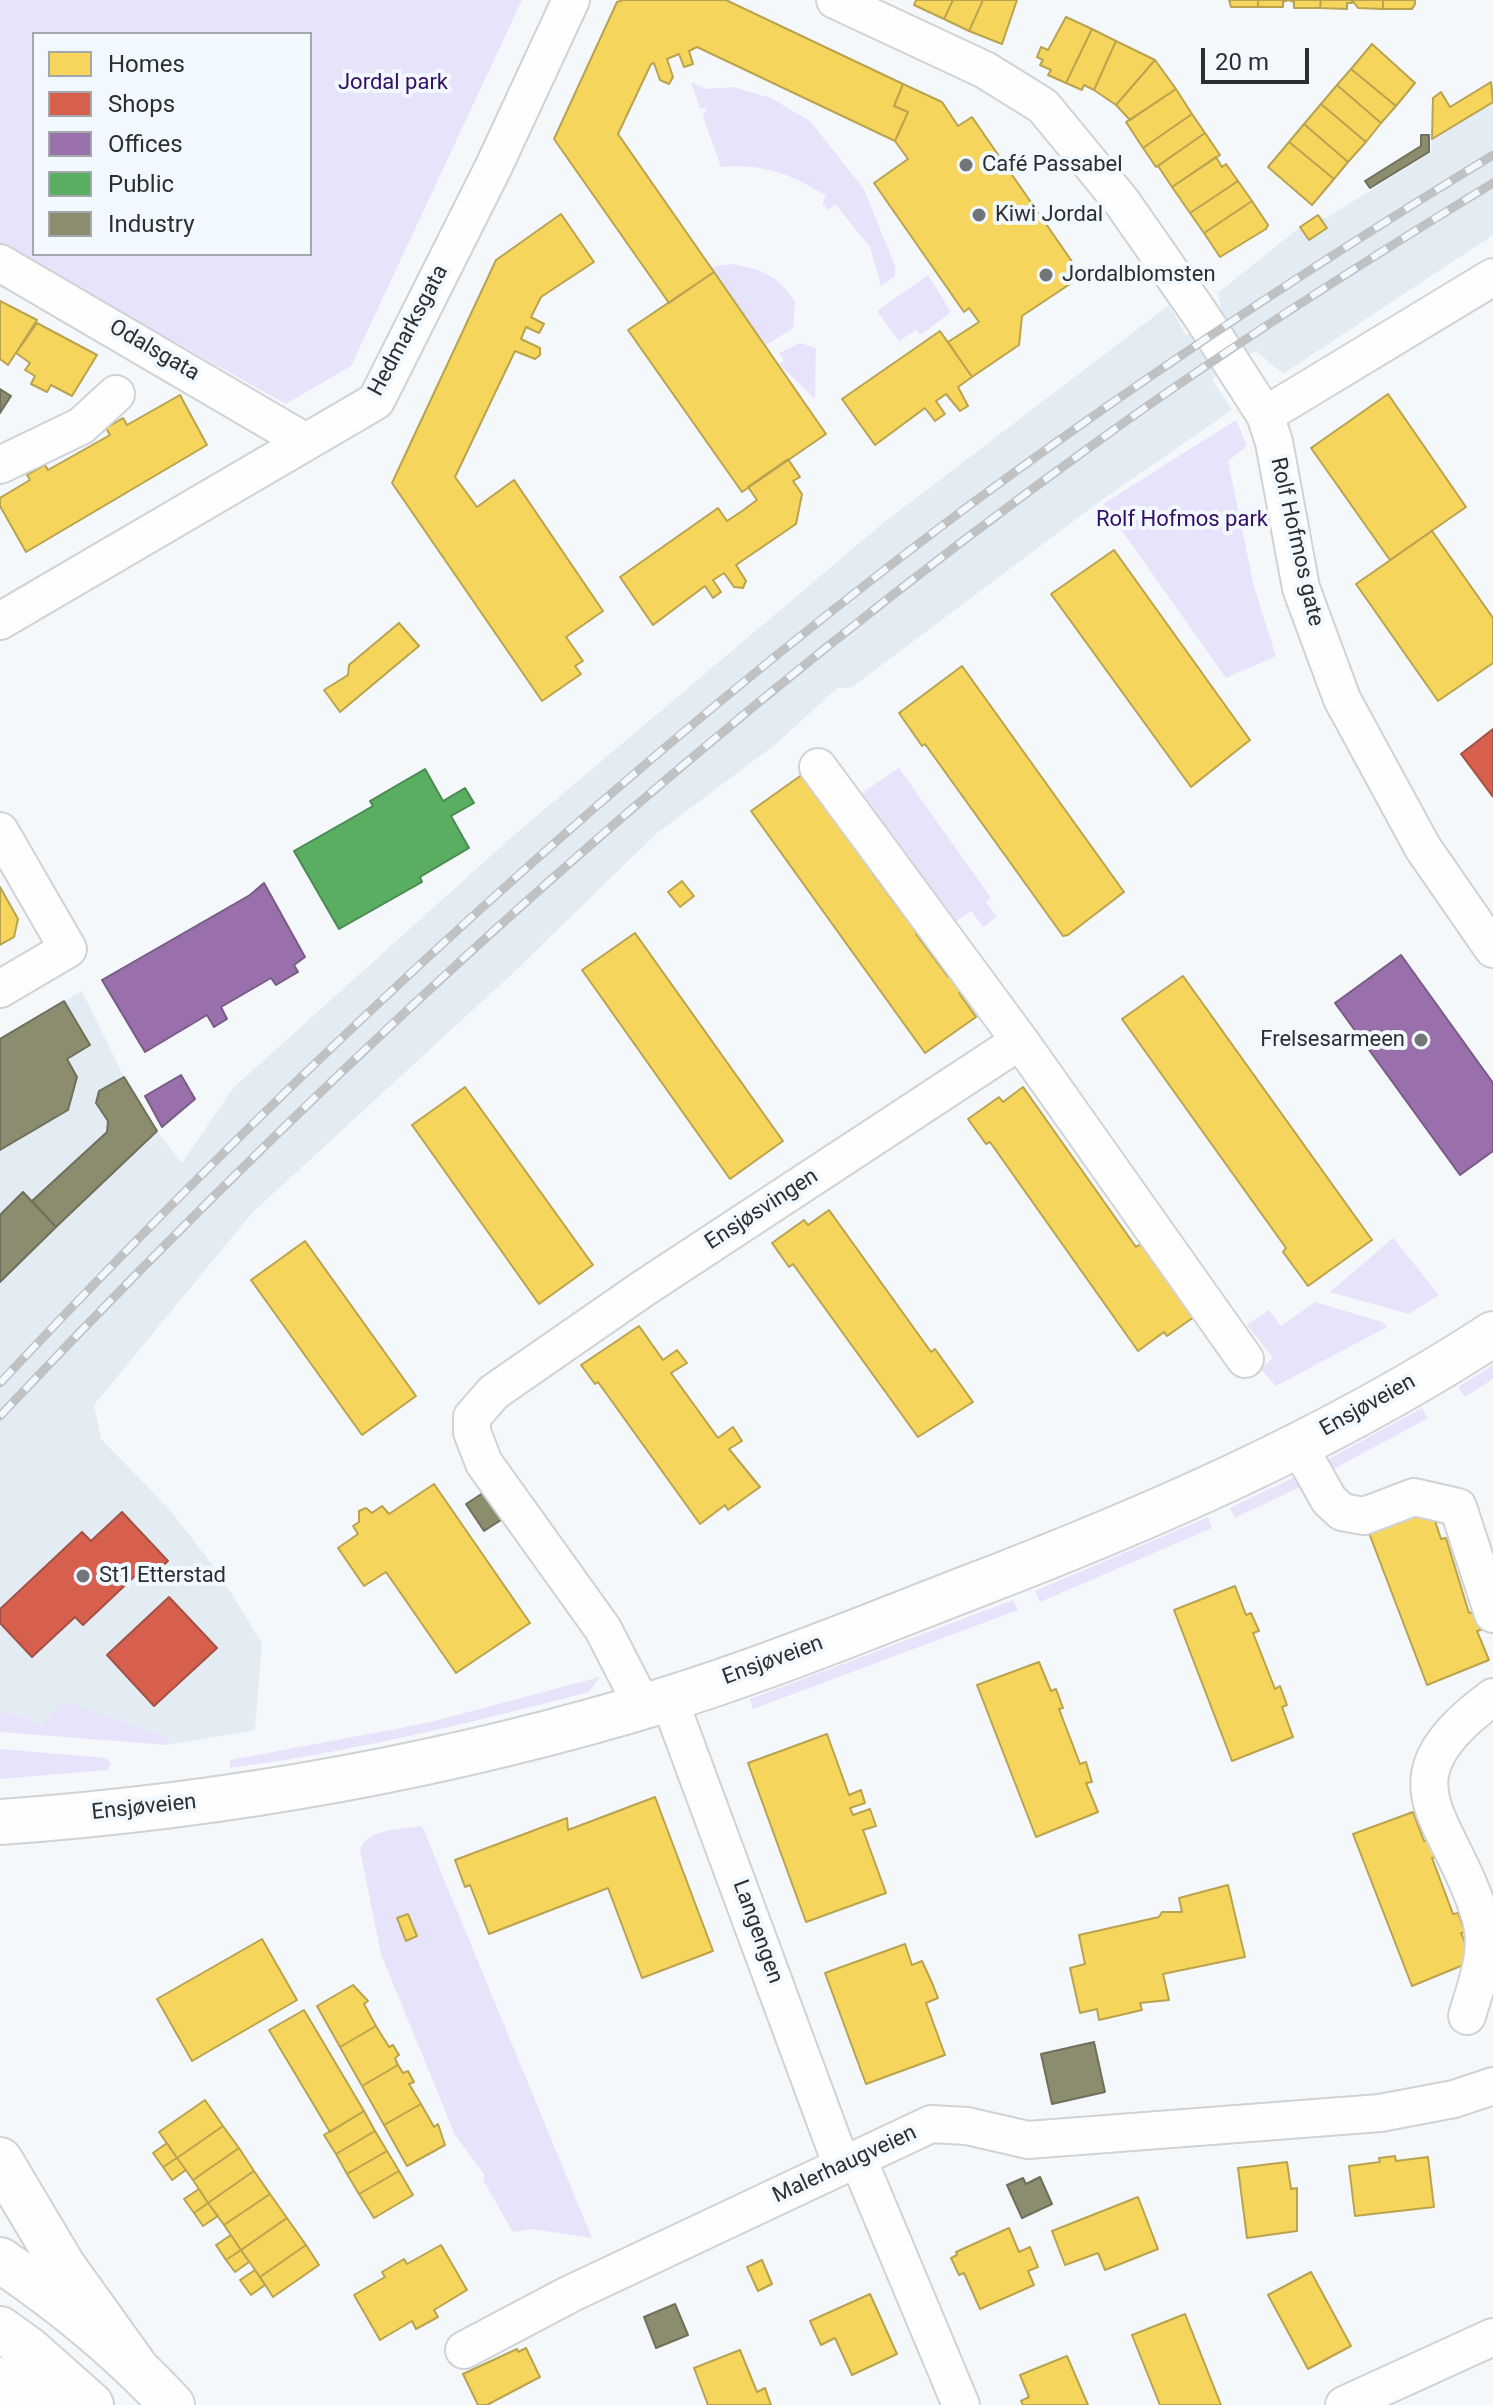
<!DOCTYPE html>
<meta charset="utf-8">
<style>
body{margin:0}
#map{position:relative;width:1493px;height:2405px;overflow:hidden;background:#f5f8fb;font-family:Roboto,sans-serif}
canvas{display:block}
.legend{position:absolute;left:32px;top:32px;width:280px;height:224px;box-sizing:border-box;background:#f2f9fe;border:2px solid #a3a8ac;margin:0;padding:10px 14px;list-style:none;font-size:24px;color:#2c2e30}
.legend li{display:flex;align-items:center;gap:16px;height:40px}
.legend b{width:40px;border:2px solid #a3a8ac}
.scale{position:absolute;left:1201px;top:48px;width:108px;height:36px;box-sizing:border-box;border:4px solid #2c2e30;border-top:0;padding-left:10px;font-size:24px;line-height:28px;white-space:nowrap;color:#2c2e30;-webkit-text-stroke:6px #f2f9fe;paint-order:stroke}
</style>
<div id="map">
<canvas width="1493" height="2405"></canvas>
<ul class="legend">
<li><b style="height:22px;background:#f6d55c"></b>Homes</li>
<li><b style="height:22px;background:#d6604d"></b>Shops</li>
<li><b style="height:22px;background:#9970ab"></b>Offices</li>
<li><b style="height:22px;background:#5aae61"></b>Public</li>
<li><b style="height:22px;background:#8c8c6e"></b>Industry</li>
</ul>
<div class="scale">20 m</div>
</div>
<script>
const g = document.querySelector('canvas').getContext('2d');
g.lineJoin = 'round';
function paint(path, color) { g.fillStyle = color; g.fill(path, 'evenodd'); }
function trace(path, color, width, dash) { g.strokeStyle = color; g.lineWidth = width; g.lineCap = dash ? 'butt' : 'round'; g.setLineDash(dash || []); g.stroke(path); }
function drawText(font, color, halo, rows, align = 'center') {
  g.font = font + ' Roboto,sans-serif'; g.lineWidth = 8; g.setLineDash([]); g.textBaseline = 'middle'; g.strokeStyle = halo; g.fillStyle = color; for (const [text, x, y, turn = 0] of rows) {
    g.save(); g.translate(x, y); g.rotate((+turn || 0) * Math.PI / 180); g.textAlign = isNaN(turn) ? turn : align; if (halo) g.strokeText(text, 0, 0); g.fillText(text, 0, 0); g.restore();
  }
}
paint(new Path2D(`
 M1493,102v133l-210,139 -27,-23 -44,28 20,31 -133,92 -248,186h-14l-61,56 -120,90 -143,139 -261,240 -158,192 7,34 69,71 50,65 42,68 -7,87 -87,15v-7l-127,-11 -13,-10 -28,-5v-673l82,-48 42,86 33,54 25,32 51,-75 281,-253 368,-311 287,-219 17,30 35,-26 -3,-16 82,-66 18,-12 8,3 105,-65 1,-14z`), '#e4ecf3');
paint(new Path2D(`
 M0,0h522l-171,366 -65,38 -286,-159zM34,34h276v220h-276z
 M691,82l15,7 27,-2 38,11 39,23 54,68 31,77v10l-14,10 -11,-39 -35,-43 -6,6 -7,-6 4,-8c-33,-22 -65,-33 -105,-29l-18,-50 4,-9h-7z
 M731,264c31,5 47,11 64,38l-2,26 -28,18 -54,-79z
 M928,275l23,37 -30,23 -5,-5 -17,11 -22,-30z
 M800,343l16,5 -1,51 -36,-35 5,-3 -5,-8z
 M1236,420l11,26 -19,15 26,126 22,69 -50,22 -123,-174z
 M899,768l92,130 -5,4 11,15 -14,10 -12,-16 -17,12 -92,-130z
 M1393,1238l46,57 -30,19 -79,-22z
 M1315,1302l67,20 5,5 -111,59 -16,-18 13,-10 -26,-33 22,-15 12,16z
 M1493,1365v14l-28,18 -7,-10z
 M1422,1408l6,10 -98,53 -5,-10z
 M1303,1473l5,10 -73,35 -5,-10z
 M1208,1517l4,11 -172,74 -5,-11z
 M1013,1600l5,10 -265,99 -3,-10z
 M600,1677l-11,15c-119,31 -237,60 -359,76v-8l197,-37z
 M64,1701l104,37v7l-168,-13v-20l28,5 13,10z
 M0,1749l106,9 5,6 -4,6 -107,9z
 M422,1826l170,412 -61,-9 -18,3 -29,-50v-8l-29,-39 -74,-181 -21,-104c7,-22 41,-20 62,-24z`), '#e7e3fb');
const homes = new Path2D(`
 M623,0h103l177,84 -9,22 14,6 -13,29 -198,-94 -8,4 4,13 -9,3 -5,-13 -12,5 6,18 -4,7 -9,-4 -6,-17 -3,1 -33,70 96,138 -45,31 -115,-164 63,-137z
 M916,0h37l-9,19 -30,-14z
 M953,0h30l-14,31 -25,-12z
 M983,0h34l-15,44 -33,-13z
 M1229,0h29v7h-27z
 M1258,0h30l-5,2v5h-25z
 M1288,0h33l-1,8h-26v-6z
 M1321,0h31v3h-5v6l-27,-1z
 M1352,0h31v9l-25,-1z
 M1383,0h32v4l-3,5h-29z
 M1066,17l26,12 -26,54 -18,-8 3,-5 -11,-5 3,-5 -6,-3 4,-10 7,3z
 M1092,29l24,12 -22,49 -10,-5 -2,5 -16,-7z
 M1116,41l39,19 -39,45 -22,-15z
 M1372,44l43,39 -19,23 -45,-37z
 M1155,60l21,29 -46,31 -14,-15z
 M1351,69l45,37 -15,17 -44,-38z
 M1491,82l2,20 -61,37 1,-41 8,-6 9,15z
 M903,84l39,18 16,24 14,-9 110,159 -60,40 -3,29 -47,32 -24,-35 31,-20 -10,-14 -5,4 -90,-129 34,-24 -13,-18 13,-29 -14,-6z
 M1337,85l44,38 -15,19 -45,-38z
 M1176,89l16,25 -49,34 -17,-26z
 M1321,104l45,38 -18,20 -44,-38z
 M1192,114l13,19 -49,34 -13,-19z
 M1304,124l44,38 -14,17 -45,-37z
 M1205,133l15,22 -48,32 -14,-21z
 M1289,142l45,37 -22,26 -44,-38z
 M1216,157l6,10 4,-3 12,17 -48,32 -18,-26z
 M1238,181l14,20 -48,32 -14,-20z
 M1252,201l16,24 -2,4 -46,28 -16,-24z
 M561,214l33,48 -53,35 -10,20 13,7 -5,9 -13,-6 -5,12 19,9v7l-5,4 -20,-8 -60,126 22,30 37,-27 89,131 -37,26 17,24 -8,5 6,8 -39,27 -150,-218 104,-223z
 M1318,215l9,13 -18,12 -9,-13z
 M714,272l112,162 -84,58 -114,-162z
 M0,301l37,19 -29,45 -8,-6z
 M37,323l60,32 -25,41 -21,-11 -4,7 -16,-8 4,-8 -10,-6 5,-7 -14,-10z
 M940,331l32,46 -14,10 10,19 -8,5 -14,-17 -10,7 9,13 -10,7 -10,-13 -50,37 -33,-46z
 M1388,394l78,113 -76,53 -79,-112z
 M180,395l27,50 -181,107 -26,-46v-8l30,-18 -3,-5 18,-10 3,5 62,-35 -4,-7 17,-10 4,7z
 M788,459l12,18 -7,4 9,13 -6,30 -60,41 10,16 -3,7 -9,-1 -10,-14 -11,7 8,12 -8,6 -8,-12 -52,39 -33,-48 98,-69 9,13 15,-10 15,-11 -9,-13z
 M1432,531l61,87v45l-55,38 -82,-117z
 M1114,550l136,190 -59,47 -140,-193z
 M399,623l20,23 -79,66 -16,-22 24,-15 1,-10z
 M962,666l162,226 -56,43 -5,1 -138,-192 -3,2 -23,-33z
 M803,774l59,83 6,-4 11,17 -6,4 32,43 5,-4 12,16 -6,5 32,43 5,-4 12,16 -6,4 17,24 -51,36 -174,-242z
 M682,881l12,15 -14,11 -12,-15z
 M0,887l18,32 -4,18 -14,8z
 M635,933l148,208 -53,38 -148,-209z
 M1183,976l189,264 -64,46 -25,-34 3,-4 -164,-229z
 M465,1087l128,178 -54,39 -127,-179z
 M1023,1087l113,160 6,-4 52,74 -27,19 -3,-4 -26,19 -148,-209 -4,2 -18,-25 31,-22 4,5z
 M829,1210l102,142 4,-3 38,53 -55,35 -125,-173 -4,3 -17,-24 32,-23 4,5z
 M305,1241l111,155 -54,39 -111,-155z
 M639,1326l24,34 14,-10 10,13 -16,10 47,65 15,-11 9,14 -13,8 31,38 -32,23 -3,-5 -25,19 -102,-142 -3,2 -14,-19z
 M434,1484l96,139 -74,50 -70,-101 -22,14 -26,-38 20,-14 -5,-8 6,-4v-11l7,-3 6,5 10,-7 7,8z
 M1431,1509l10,30 5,-1 23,75 5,-1 7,18 -4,1 12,29 -62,25 -58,-152z
 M1235,1586l11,29 5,-2 8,18 -6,2 22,56 5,-3 7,19 -5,2 11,30 -61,24 -58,-151z
 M1039,1662l12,29 5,-2 7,19 -4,1 21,55 6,-2 6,20 -6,1 12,29 -62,25 -59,-152z
 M827,1734l22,61 12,-5 4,13 -15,5 3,7 17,-6 6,17 -13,4 23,63 -80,29 -58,-159z
 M655,1797l58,154 -71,27 -34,-90 -119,46 -19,-49 -5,2 -10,-27 112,-42 1,12z
 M1413,1812l11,29 4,-1 8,17 -4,1 21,56 5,-1 7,19 -4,1 12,28 -61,25 -59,-152z
 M1228,1885l17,72 -82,17 6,26 -29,3 2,7 -43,10 -2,-11 -17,4 -10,-45 15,-4 -6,-29 80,-18 3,-5h20l-3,-14z
 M408,1914l9,22 -11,5 -9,-23z
 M262,1939l35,61 -105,61 -35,-62z
 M905,1944l7,21 10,-4 11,24 5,13 -12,5 19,52 -79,29 -41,-111z
 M353,1985l15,16 -4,3 12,22 -36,21 -23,-41z
 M304,2010l60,101 -34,21 -61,-102z
 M376,2026l13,21 4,-2 6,10 -4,3 3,7 -36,21 -22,-39z
 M398,2065l5,8 5,-2 6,11 -5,2 12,20 -37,21 -22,-39z
 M205,2100l18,26 -46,32 -18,-26z
 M421,2104l13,23 4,-3 7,21 -38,21 -23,-41z
 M364,2111l11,20 -39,23 -12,-19z
 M223,2126l16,22 -46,32 -16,-22z
 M375,2131l12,20 -40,23 -11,-20z
 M167,2143l10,15 -14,9 -10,-14z
 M239,2148l15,23 -46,32 -15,-23z
 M387,2151l12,20 -40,23 -12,-20z
 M1395,2156l1,5 32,-4 6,50 -79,9 -6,-50 31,-4 -1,-4z
 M177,2158l9,12 -14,10 -9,-13z
 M1287,2162l4,27 6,-1v43l-50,7 -9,-70z
 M254,2171l16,23 -46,31 -16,-22z
 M399,2171l14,24 -39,23 -15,-24z
 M199,2189l9,14 -14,10 -10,-14z
 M270,2194l17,24 -46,32 -17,-25z
 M1138,2197l20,52 -53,21 -7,-17 -33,12 -13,-34z
 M208,2203l10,13 -15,10 -9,-13z
 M287,2218l19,27 -46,32 -19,-27z
 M1009,2228l10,24 11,-5 8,20 -10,4 6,14 -54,24 -16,-36 -5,2 -8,-17 6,-3 -1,-3z
 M231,2235l10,15 -15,10 -10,-15z
 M306,2245l13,20 -46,32 -13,-20z
 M441,2245l26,45 -33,20 4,7 -22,12 -4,-8 -32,19 -26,-45 31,-18 -3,-5 22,-13 3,5z
 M241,2250l8,12 -14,10 -9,-12z
 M762,2260l10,24 -14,7 -11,-24z
 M255,2270l10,15 -14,10 -11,-15z
 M1311,2272l40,74 -43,23 -40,-74z
 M870,2294l27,60 -45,21 -17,-37 -14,7 -11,-24z
 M1185,2314l36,91h-61l-28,-70z
 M526,2348l14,29 -53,28h-9l-15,-31 54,-25 1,3z
 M740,2350l17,42 8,-4 6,17h-63l-14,-37z
 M1067,2356l21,49h-65l-2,-4 8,-4 -9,-22z`);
paint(homes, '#f6d55c');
trace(homes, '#b9a34f', 2);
const shops = new Path2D(`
 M1493,729v68l-32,-43z
 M122,1512l46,49 -22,20 -8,-8 -55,52 -8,-8 -43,40 -32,-34v-14l82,-77 9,9z
 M169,1597l48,51 -63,58 -47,-51z`);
paint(shops, '#d6604d');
trace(shops, '#a35144', 2);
const offices = new Path2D(`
 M264,883l41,74 -11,8 4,7 -22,13 -5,-7 -50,29 6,12 -13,8 -7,-12 -62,37 -43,-72 148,-85z
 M1401,955l92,128v68l-33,24 -125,-172z
 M181,1075l14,24 -33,28 -17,-31z`);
paint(offices, '#9970ab');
trace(offices, '#785c86', 2);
const public = new Path2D(`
 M425,769l18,32 22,-13 9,15 -23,13 18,32 -49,29 2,5 -83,47 -45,-78 79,-45 -3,-5z`);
paint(public, '#5aae61');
trace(public, '#4c8852', 2);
const industry = new Path2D(`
 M1421,135h8v17l-59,36 -5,-7 56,-35z
 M0,389l11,7 -11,17z
 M64,1001l26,44 -23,14 10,18 -9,33 -68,40v-111z
 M124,1077l33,54 -101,96 -24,-26 75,-69 1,-11 -12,-18 3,-12z
 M23,1192l33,35 -56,55v-67z
 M483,1493l18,27 -17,11 -18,-27z
 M1094,2042l11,50 -53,12 -11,-50z
 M1040,2177l12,27 -30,14 -15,-33 16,-7 3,6z
 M675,2304l13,31 -32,13 -12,-31z`);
paint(industry, '#8c8c6e');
trace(industry, '#6f705b', 2);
const minor = new Path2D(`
 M835,0l150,70 58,36 79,96 80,115 63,98 9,27 27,146 41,111 81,149 70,101
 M0,263l306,179
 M1265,415l228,-138
 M0,465l81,-39 35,-32
 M0,621l376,-220 117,-233 78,-168
 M818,767l202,274
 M0,831l68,118 -68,40
 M1298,1445l31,55 13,12 22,4 50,-19 44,10 35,107
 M669,1699l173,467
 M643,1707l-40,-78 -119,-166 -12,-31v-15l22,-25 150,-104 376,-247 225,318
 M1467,2016c9,-31 23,-64 14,-97 -31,-105 -105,-136 12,-222
 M858,2159l103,246
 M464,2350l106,-56 361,-170 36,2 61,14 352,-27 74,-14 39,-13
 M1344,2405l149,-68`);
const secondary = new Path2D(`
 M0,1822c225,-16 449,-56 665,-122 100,-31 200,-72 298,-110 183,-70 366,-149 530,-256`);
const trunk = new Path2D(`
 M0,2160l63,106 71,99
 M0,2260c64,43 120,89 172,145
 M0,2329l28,20 63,56
 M0,2380l43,25`);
trace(minor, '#d0d3d5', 40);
trace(secondary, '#d0d3d5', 48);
trace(trunk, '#d0d3d5', 48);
trace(minor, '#fefefe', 36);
trace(secondary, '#fefefe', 44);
trace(trunk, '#fefefe', 44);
const rail = new Path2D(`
 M0,1383c295,-315 614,-611 959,-870 172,-128 351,-246 534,-358
 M0,1416c337,-358 701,-690 1101,-977 126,-91 259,-175 392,-256`);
trace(rail, '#c0c1c2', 9);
trace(rail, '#f2f9fe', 6, [18]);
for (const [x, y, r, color] of [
 [966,165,8,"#727577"],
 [979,215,8,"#727577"],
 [1046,275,8,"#727577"],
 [1421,1040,8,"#727577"],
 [83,1576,8,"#727577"]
]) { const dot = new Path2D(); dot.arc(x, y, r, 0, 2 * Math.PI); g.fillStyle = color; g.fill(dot); trace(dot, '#f2f9fe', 3); }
drawText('22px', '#340e64', '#f2f9fe', [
 ["Jordal park",393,83],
 ["Rolf Hofmos park",1182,520]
]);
drawText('22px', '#2c2e30', '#f2f9fe', [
 ["Café Passabel",982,165],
 ["Kiwi Jordal",995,215],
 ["Jordalblomsten",1062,275],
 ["Frelsesarmeen",1405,1040,"right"],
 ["St1 Etterstad",99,1576]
], 'left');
drawText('22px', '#2c2e30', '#f2f9fe', [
 ["Hedmarksgata",409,331,-62],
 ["Odalsgata",154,351,30],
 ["Rolf Hofmos gate",1296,542,77],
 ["Ensjøsvingen",762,1210,-33],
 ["Ensjøveien",1368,1406,-29],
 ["Ensjøveien",773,1661,-20],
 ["Ensjøveien",144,1808,-6],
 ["Langengen",757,1932,70],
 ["Malerhaugveien",845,2165,-25]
]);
</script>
